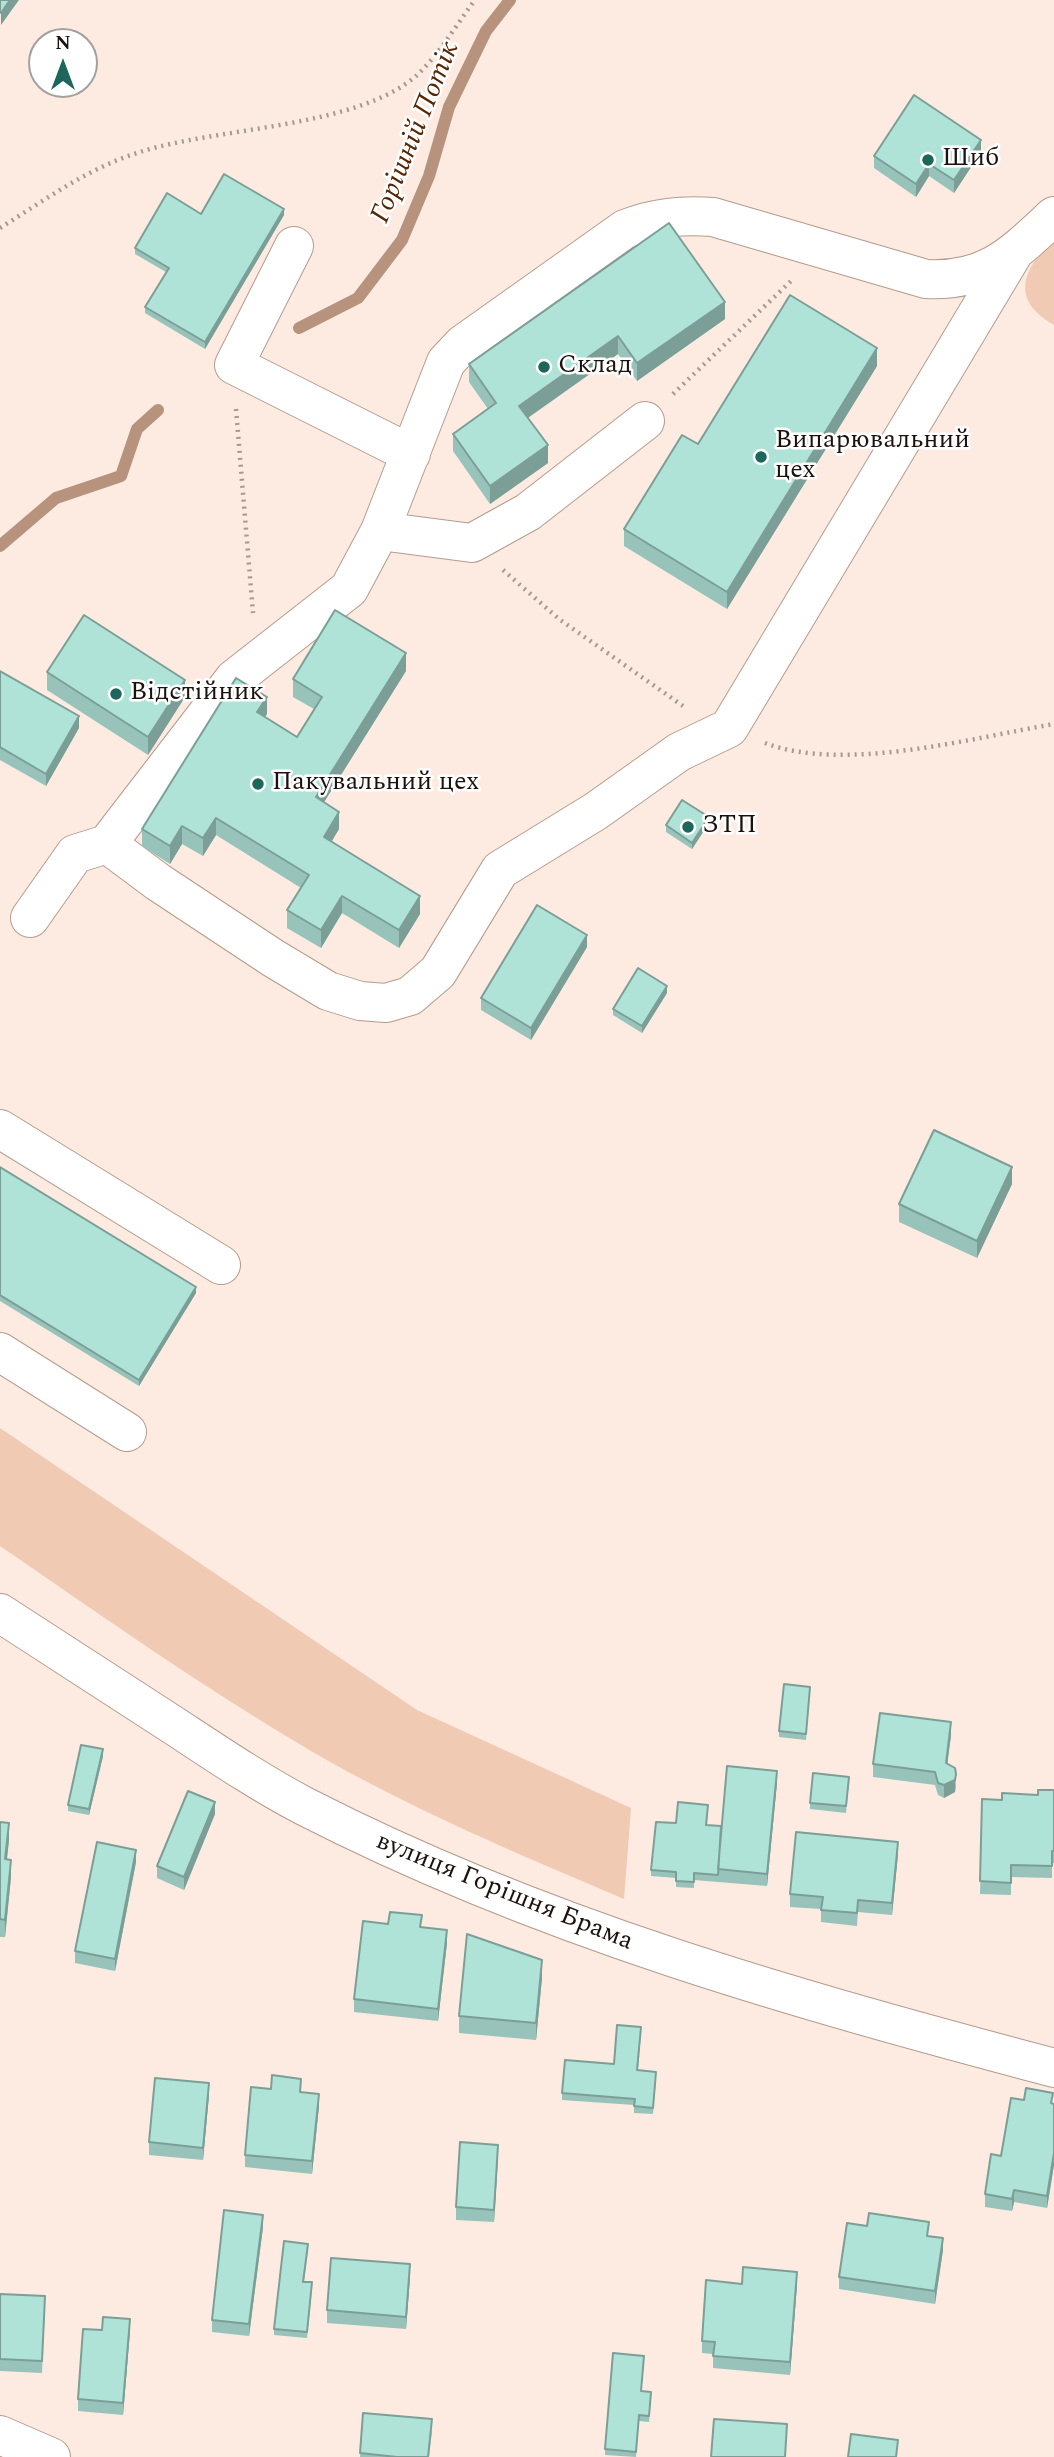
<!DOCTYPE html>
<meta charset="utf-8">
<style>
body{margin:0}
#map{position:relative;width:1054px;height:2457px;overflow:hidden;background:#fdebe1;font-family:Spectral,serif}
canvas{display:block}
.north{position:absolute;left:28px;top:28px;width:70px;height:70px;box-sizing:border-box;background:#fff;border:2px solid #a4a09e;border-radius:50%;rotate:0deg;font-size:19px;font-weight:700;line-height:28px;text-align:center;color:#1c120d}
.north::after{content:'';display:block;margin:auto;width:24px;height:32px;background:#1d665b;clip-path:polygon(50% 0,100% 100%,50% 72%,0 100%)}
</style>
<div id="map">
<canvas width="1054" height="2457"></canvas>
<div class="north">N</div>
</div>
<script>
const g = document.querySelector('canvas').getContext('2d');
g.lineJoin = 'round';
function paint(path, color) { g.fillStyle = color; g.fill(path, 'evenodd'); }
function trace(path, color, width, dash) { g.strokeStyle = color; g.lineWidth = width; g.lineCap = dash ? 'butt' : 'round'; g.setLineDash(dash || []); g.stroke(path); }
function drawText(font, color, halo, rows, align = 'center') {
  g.font = font + ' Spectral,serif'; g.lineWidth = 5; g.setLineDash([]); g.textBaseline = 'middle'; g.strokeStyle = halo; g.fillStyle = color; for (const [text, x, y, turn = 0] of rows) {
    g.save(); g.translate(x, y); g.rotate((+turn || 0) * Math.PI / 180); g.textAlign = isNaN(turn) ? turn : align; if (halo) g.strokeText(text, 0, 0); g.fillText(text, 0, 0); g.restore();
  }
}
paint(new Path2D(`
 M1054,237v88c-45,-26 -31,-55 0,-88z
 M0,1428l417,282 214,98 -7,91c-106,-45 -213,-90 -313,-148 -107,-63 -209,-135 -311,-205z`), '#f1cab4');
trace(new Path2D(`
 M299,328l59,-30 44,-58 27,-64 20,-69 37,-76 24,-31
 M0,546l56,-48 65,-22 16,-47 21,-19`), '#b7927d', 12);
const minor = new Path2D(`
 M294,246l-60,119 177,89
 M380,531l92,12 56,-31 117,-91
 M107,844l51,38 115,76 55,33 32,10 26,2 24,-7 28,-24 62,-102 96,-59 83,-59 50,-24 284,-474
 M30,918l45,-64 32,-10 127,-165 115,-90 31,-58 66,-169 17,-18 162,-115c30,-12 56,-14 88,-12l213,62c61,3 86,-24 128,-63
 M0,1129l221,136
 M0,1352l127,80
 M0,1613c59,38 117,76 176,114 41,27 84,56 128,79 240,123 491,193 750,262
 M0,2435l51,22`);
trace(minor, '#b69b8c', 40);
trace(new Path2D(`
 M0,228c45,-28 88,-60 140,-76 78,-25 216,-24 276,-76 23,-21 40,-51 59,-76
 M673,394l118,-113
 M236,409l17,204
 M503,570l56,49 124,87
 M765,743c78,30 207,-5 289,-19`), '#a79890', 4.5, [2, 5]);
trace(minor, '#fff', 38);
paint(new Path2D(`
 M981,152l-27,41 -25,-17 -13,21 -42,-29v-12z
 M201,214l83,1 -79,134 -60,-36v-6l21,-35 -31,-18v-6z
 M669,223l56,96 -88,62 -19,-27 -90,64 20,45 -58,41 -37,-53v-17l35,-25 -19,-27v-18z
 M877,366l-150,243 -103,-63v-17l74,-85z
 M0,671l79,57 -33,58 -46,-26z
 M406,671l-82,131 15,27 -7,12 88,73 -21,34 -57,-35 -21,35 -34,-20v-18l14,-22 -85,-53 -13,21 -21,-12 -12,20 -28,-18v-17l125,-115 -2,3 32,20 17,-28 -21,-12v-18z
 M47,672l138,25 -37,58 -101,-65z
 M709,823l-17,26 -26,-17v-7z
 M587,947l-56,93 -50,-30v-12z
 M667,993l-25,40 -29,-18v-6z
 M0,1167l196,126 -57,93 -139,-85z
 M1012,1184l-35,74 -78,-36v-18z
 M810,1693l-4,47 -27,-3v-6z
 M951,1735l-4,29 9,22 -1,6 -11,6 -6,-3 -3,-10 -62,-8v-13z
 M103,1756l-14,59 -21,-4v-6z
 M777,1783l-10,103 -73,-6v8l-18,-1v-9l-25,-2v-6l25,-47 32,-12 -1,14 14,1z
 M849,1783l-3,30 -36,-4v-6z
 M1054,1790v73h-2v15l-41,-1v18l-31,-1 2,-95 20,1 36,-5z
 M215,1814l-31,76 -27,-12v-12z
 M0,1822l9,18 -2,19 4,18 -6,60h-5z
 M898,1854l-6,61 -34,-3 -1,14 -36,-4v-13l-31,-2v-13z
 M136,1862l-21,109 -40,-8v-12z
 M422,1927l25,16 -9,78 -84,-9v-13z
 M542,1978l-6,62 -77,-7v-17z
 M641,2033l-3,37 18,9 -3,35 -19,-1v-8l-72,-5v-7l52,-29z
 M301,2092l18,14 -7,68 -67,-7v-12z
 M209,2095l-6,65 -54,-5v-13z
 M1053,2103l1,1v61l-7,43 -33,-6 -2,9 -27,-4v-13l16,-38z
 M498,2157l-4,65 -38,-2v-13z
 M263,2227l-14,109 -37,-4v-12z
 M929,2236l14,14 -8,54 -96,-15v-12z
 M308,2250l-4,32 8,7 -5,49 -33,-3v-6z
 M410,2277l-4,52 -79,-6v-13z
 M742,2284h55l-7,91 -77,-7v-14l-11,-1v-12z
 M0,2294l45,14 -3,65 -42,-2z
 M130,2331l-7,84 -45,-4v-12z
 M644,2362l-3,29 10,7 -2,24 -10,-1 -3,36 -31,-2v-6z
 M363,2413l69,18 -3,26h-69z`), '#97c3ba');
paint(new Path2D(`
 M10,0h9l-18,25v-12z
 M981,140v12l-27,41v-13z
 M929,164v12l-13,21v-13z
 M284,209v6l-79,134v-7z
 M725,302v17l-88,62v-18z
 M618,336v18l-99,70v-18z
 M877,348v18l-150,243v-17z
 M548,445v18l-58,41v-18z
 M406,653v18l-90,144v-18z
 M185,680v17l-37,58v-18z
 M267,697v17l-10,15v-17z
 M79,716v12l-33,58v-12z
 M339,812v17l-15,25v-17z
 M709,817v6l-17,26v-6z
 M216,818v17l-13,21v-18z
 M182,826v18l-12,20v-18z
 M342,896v17l-21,35v-18z
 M420,896v18l-21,34v-18z
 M587,935v12l-56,93v-12z
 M667,986v7l-25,40v-7z
 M1012,1167v17l-35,74v-17z
 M196,1287v6l-57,93v-6z
 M951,1722v13l-5,40v-12z
 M103,1749v7l-14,59v-6z
 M777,1771v12l-10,103v-12z
 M956,1774l-1,18 -11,6v-13z
 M215,1802v12l-31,76v-13z
 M9,1823v17l-4,36v-17z
 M898,1842v12l-6,61v-12z
 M136,1850v12l-21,109v-12z
 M11,1860v17l-6,60v-17z
 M447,1930v13l-9,78v-12z
 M542,1960v18l-6,62v-17z
 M209,2083v12l-6,65v-12z
 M319,2094v12l-7,68v-13z
 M498,2145v12l-4,65v-12z
 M1054,2153v12l-7,43v-12z
 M1014,2190v12l-2,9v-12z
 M263,2215v12l-14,109v-12z
 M943,2238v12l-8,54v-13z
 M410,2264v13l-4,52v-12z
 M797,2272v12l-7,91v-13z
 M130,2319v12l-7,84v-12z`), '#7b9f97');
const building = new Path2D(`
 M0,0h10l-9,13 -1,-1z
 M914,95l67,45 -27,40 -25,-16 -13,20 -42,-28z
 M224,174l60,35 -79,133 -60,-35 24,-39 -34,-20 32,-55 34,21z
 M669,223l56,79 -88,61 -19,-27 -99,70 29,39 -58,41 -37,-52 43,-31 -27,-39z
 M790,295l87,53 -150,244 -103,-63 58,-94 16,9z
 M335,610l71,43 -90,144 23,15 -15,25 96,59 -21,34 -57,-34 -21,34 -34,-20 22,-35 -93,-57 -13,20 -21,-12 -12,20 -28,-17 94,-151 31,19 -10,15 40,25 25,-40 -29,-18z
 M84,615l101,65 -37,57 -101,-65z
 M0,671l79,45 -33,58 -46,-27z
 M682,800l27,17 -17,26 -26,-18z
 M537,905l50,30 -56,93 -50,-30z
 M638,968l29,18 -25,40 -29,-17z
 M934,1130l78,37 -35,74 -78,-37z
 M0,1167l196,120 -57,93 -139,-85z
 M784,1684l26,3 -4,47 -27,-3z
 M880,1713l71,9 -5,41 9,5 1,6 -1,6 -11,5 -6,-2 -3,-11 -62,-8z
 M81,1745l22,4 -14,60 -21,-4z
 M727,1766l50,5 -10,103 -49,-5z
 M813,1773l36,4 -3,29 -36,-3z
 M1038,1790h16v61h-2v15l-41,-1v18l-31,-2 2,-82 20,1v-7l36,2z
 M188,1791l27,11 -31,75 -27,-11z
 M678,1802l30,3 -2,20 15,1 -3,49 -24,-2v9l-18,-1v-9l-25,-2 5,-48 20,1z
 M0,1822l9,1 -4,36 6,1 -6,60 -5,-1z
 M796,1832l102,10 -6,61 -34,-3 -1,13 -36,-3 2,-13 -33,-3z
 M97,1842l39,8 -21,109 -40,-8z
 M390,1912l32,3 -2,12 27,3 -9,79 -84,-10 9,-78 25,3z
 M467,1934l75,26 -6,63 -77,-7z
 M617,2025l24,2 -4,43 19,2 -3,36 -19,-2 1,-7 -73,-6 3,-33 49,4z
 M272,2075l29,4 -1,13 19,2 -7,67 -67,-6 6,-68 20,2z
 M155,2078l54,5 -6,65 -54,-6z
 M1026,2088l27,5 -2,10 3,1v49l-7,43 -33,-6 -2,9 -27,-5 6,-40 10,2 10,-58 13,2z
 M460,2142l38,3 -4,65 -38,-3z
 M224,2210l39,5 -14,109 -37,-4z
 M869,2213l60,9 -2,14 16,2 -8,53 -96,-14 8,-54 20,3z
 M284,2241l24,3 -5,38h9l-5,50 -33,-3z
 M331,2258l79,6 -4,53 -79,-7z
 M743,2267l54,5 -7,90 -77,-6 2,-14 -13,-1 4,-61 36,4z
 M0,2294l45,2 -3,65 -42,-2z
 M103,2317l27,2 -7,84 -45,-4 5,-70 19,1z
 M613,2353l31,3 -3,35 10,1 -2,24 -10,-1 -3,37 -31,-3z
 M363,2413l69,6 -4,38h-31l-37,-4z
 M714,2419l73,5 -2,33h-74z
 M851,2434l47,6 -2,17h-48z`);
paint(building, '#b0e3d8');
trace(building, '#7b9f97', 2);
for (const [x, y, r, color] of [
 [928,160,7,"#1d665b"],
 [544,367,7,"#1d665b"],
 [761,457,7,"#1d665b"],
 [116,694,7,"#1d665b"],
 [258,784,7,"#1d665b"],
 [688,827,7,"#1d665b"]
]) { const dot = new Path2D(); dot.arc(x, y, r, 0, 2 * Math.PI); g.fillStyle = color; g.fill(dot); trace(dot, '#fff', 2.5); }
drawText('26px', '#1c120d', '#fff', [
 ["Шиб",942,160],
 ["Склад",558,367],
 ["Випарювальний",775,442],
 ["цех",775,472],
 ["Відстійник",130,694],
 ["Пакувальний цех",272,784],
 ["ЗТП",702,827]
], 'left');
drawText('26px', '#1c120d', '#fff', [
 ["вулиця Горішня Брама",504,1893,22]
]);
drawText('italic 28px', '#572602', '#fff', [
 ["Горішній Потік",417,133,-68]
]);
</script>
